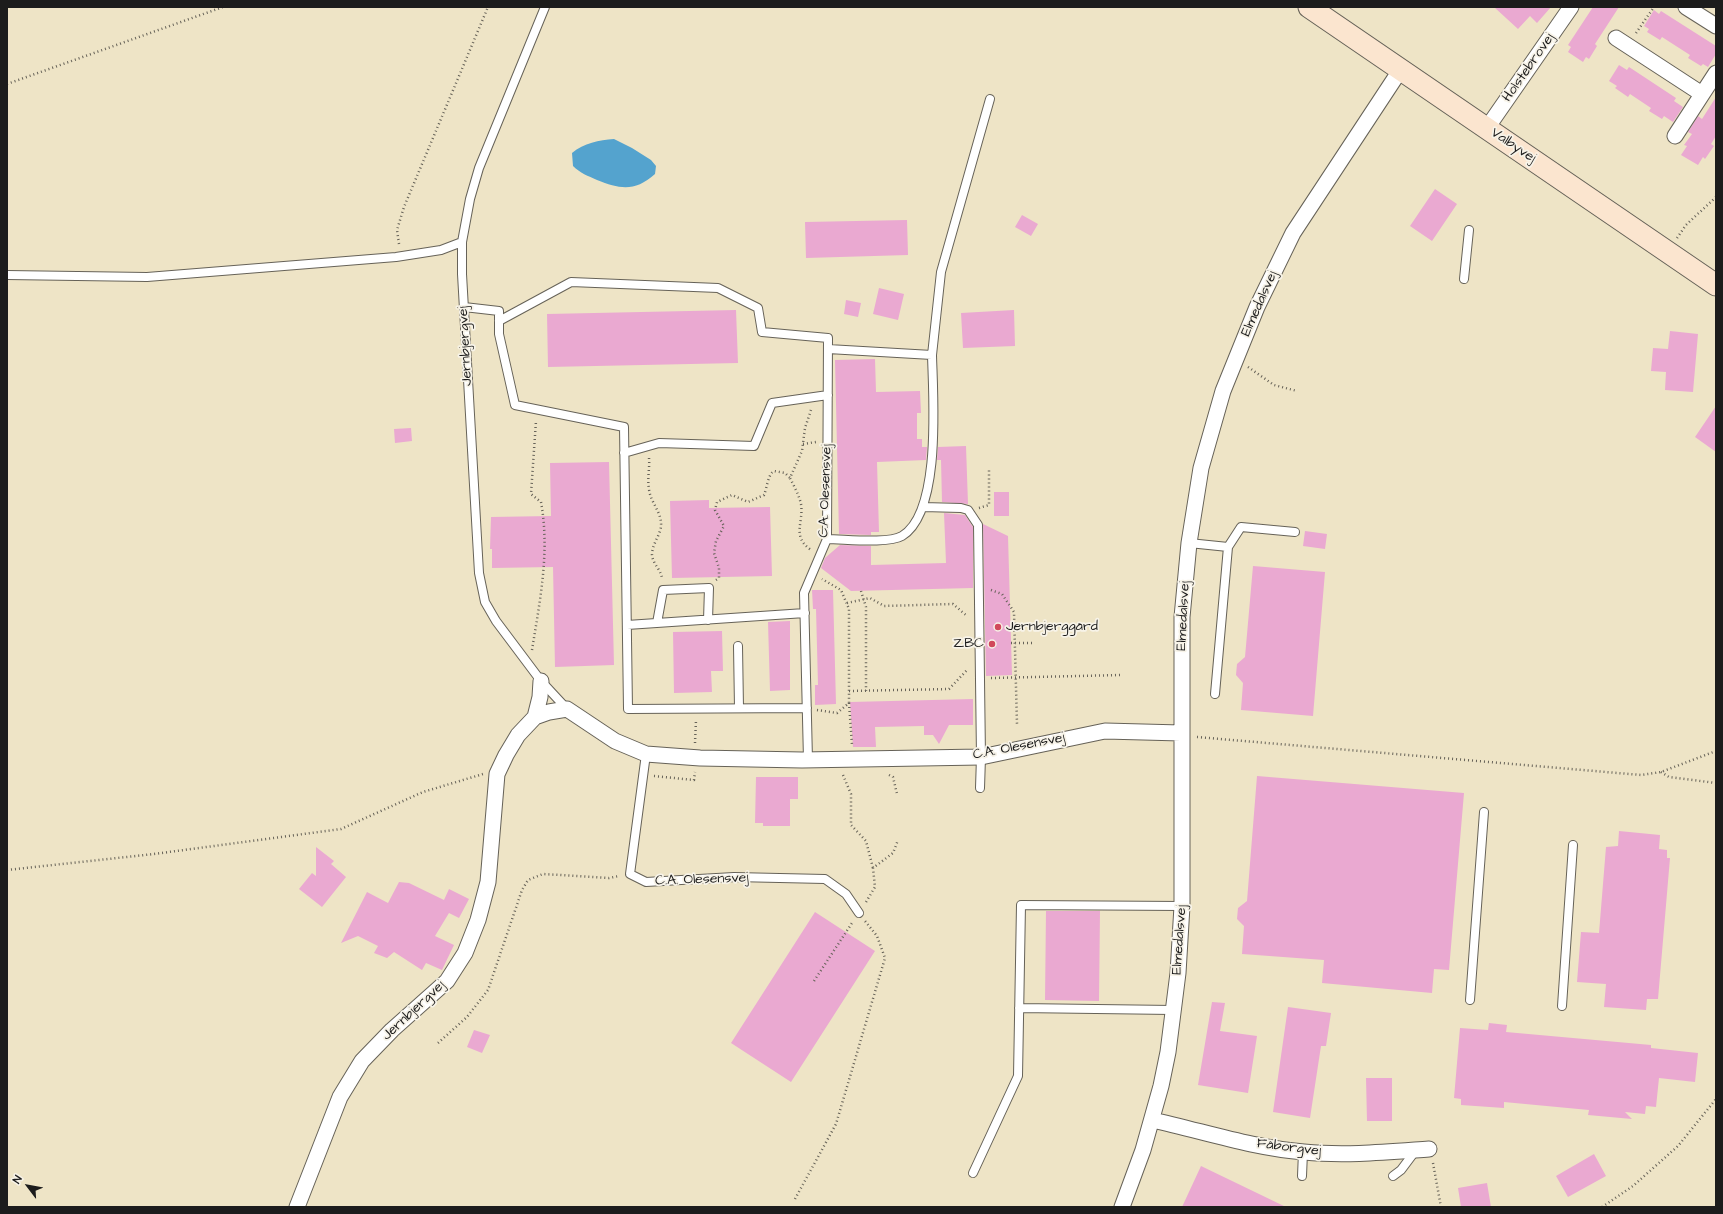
<!DOCTYPE html>
<meta charset="utf-8">
<style>
body{margin:0}
#map{position:relative;width:1723px;height:1214px;overflow:hidden;background:#eee4c6;font-family:"Architects Daughter",sans-serif}
canvas{display:block}
.frame{position:absolute;inset:0;border:8px solid #1c1c1c;pointer-events:none}
.north{position:absolute;left:8px;top:1166px;width:40px;height:40px;-webkit-text-stroke:3px #f7f3e8;paint-order:stroke;rotate:302deg;font-size:11px;font-weight:700;line-height:16px;text-align:center;color:#1c1c1c}
.north::after{content:'';display:block;margin:auto;width:14px;height:18px;background:#1c1c1c;clip-path:polygon(50% 0,100% 100%,50% 72%,0 100%)}
</style>
<div id="map">
<canvas width="1723" height="1214"></canvas>
<div class="frame"></div>
<div class="north">N</div>
</div>
<script>
const g = document.querySelector('canvas').getContext('2d');
g.lineJoin = 'round';
function paint(path, color) { g.fillStyle = color; g.fill(path, 'evenodd'); }
function trace(path, color, width, dash) { g.strokeStyle = color; g.lineWidth = width; g.lineCap = dash ? 'butt' : 'round'; g.setLineDash(dash || []); g.stroke(path); }
function drawText(font, color, halo, rows, align = 'center') {
  g.font = font + ' "Architects Daughter",sans-serif'; g.lineWidth = 3.5; g.setLineDash([]); g.textBaseline = 'middle'; g.strokeStyle = halo; g.fillStyle = color; for (const [text, x, y, turn = 0] of rows) {
    g.save(); g.translate(x, y); g.rotate((+turn || 0) * Math.PI / 180); g.textAlign = isNaN(turn) ? turn : align; if (halo) g.strokeText(text, 0, 0); g.fillText(text, 0, 0); g.restore();
  }
}
paint(new Path2D(`
 M614,139l18,9 19,12 5,6 -1,8c-20,18 -35,15 -58,6 -9,-4 -17,-7 -24,-14l-1,-13c12,-10 27,-13 42,-14z`), '#54a3ce');
paint(new Path2D(`
 M1494,7h57l-14,16 -7,-7 -12,13z
 M1593,7h26l-24,37 2,2 -8,13 -3,-2 -3,5 -15,-10 3,-5 -3,-2z
 M1654,10l5,4 2,-3 55,35v8l-8,13 -5,-3 -2,2 -13,-8 2,-3 -28,-18 -2,3 -13,-8 2,-3 -5,-3z
 M1619,65l8,5 2,-3 47,31 -2,3 9,6 -10,15 -9,-6 -2,3 -13,-8 2,-3 -21,-14 -2,3 -13,-9 2,-2 -8,-5z
 M1716,97v39l-5,8 3,2 -9,13 -2,-2 -5,8 -17,-10 6,-9 -3,-1 8,-11 -4,-2 10,-16 4,3z
 M1435,189l22,15 -25,37 -22,-15z
 M1022,215l16,9 -7,12 -16,-9z
 M907,220l1,35 -102,3 -1,-36z
 M879,288l25,6 -6,26 -25,-6z
 M846,300l15,3 -3,14 -14,-3z
 M736,310l2,53 -190,4 -1,-53z
 M1014,310l1,36 -52,2 -2,-35z
 M1670,331l28,3 -5,58 -28,-2 1,-18 -15,-1 2,-23 15,1z
 M875,359l1,33 44,-1 1,22h-4v26h5v8h5l-1,13 -49,2 2,70h-8v3l-32,-1 -4,-174z
 M1716,406v46l-21,-15z
 M411,428l1,13 -17,2 -1,-14z
 M966,446l2,58 -26,-2 -1,-42h-4l1,-13z
 M609,462l5,203 -59,2 -2,-100 -61,1v-19h-2l1,-32 60,-1 -1,-53z
 M994,492h15v24h-15z
 M709,500v8l61,-1 2,69 -100,2 -2,-77z
 M944,513l21,2 8,12v61l-122,3 -30,-23 4,-10 15,-13 31,1v19l75,-2z
 M983,524l25,12 4,139 -26,1z
 M1305,531l22,3 -2,15 -22,-3z
 M1253,566l72,6 -12,144 -72,-6 2,-27 -7,-8 1,-11 8,-7z
 M812,590h21l3,114 -21,1v-20h3l-2,-76h-3z
 M790,621v69l-20,1 -2,-69z
 M722,631l1,40h-12l1,21 -38,1 -1,-61z
 M973,699v26h-24l-10,19 -6,-9h-9v-9l-49,1 1,20h-23l-3,-45z
 M1257,776l207,17 -15,177 -15,-1 -2,24 -110,-10 2,-23 -82,-6 2,-28 -7,-7 1,-11 9,-7z
 M756,777h42v22h-8v27h-27v-3h-8z
 M1619,831l41,4 -1,14 8,1v8h3l-12,141h-11l-1,11 -42,-3 2,-23 -29,-2 4,-50 18,1 7,-86 12,-1z
 M316,847l18,14 -3,3 15,13 -24,30 -23,-18 13,-16 4,3z
 M399,882l10,1 35,17 5,-11 20,10 -10,19 -10,-5 -14,23 19,9 -12,25 -16,-7 -4,7 -28,-18 -7,6 -13,-5 4,-7 -20,-10 -17,7 26,-51 21,11z
 M1046,911h54l-1,90 -54,-1z
 M815,912l60,39 -84,131 -60,-39z
 M1212,1002l13,1 -5,28 37,5 -9,57 -50,-8z
 M1288,1007l43,6 -5,33h-5l-11,72 -37,-6z
 M1489,1023l18,2 -1,7 145,13v3l47,5 -3,29 -36,-4 -3,29 -10,-1 -1,8 -20,-2 7,7 -44,-4 1,-5 -85,-8v6l-43,-3v-6l-7,-1 6,-70 28,2z
 M474,1030l16,5 -8,18 -15,-6z
 M1366,1078h26v43h-25z
 M1594,1154l12,22 -38,21 -12,-21z
 M1201,1166l85,41h-104z
 M1487,1183l4,24h-30l-3,-19z`), '#eaa9d1');
const lane = new Path2D(`
 M545,7l-66,161 -9,31 -8,43v32l17,299 6,29 11,19 45,60 26,28
 M7,275l140,2 249,-20 45,-7 21,-8
 M1464,279l5,-49
 M464,307l35,4v23l16,71 109,22 4,282 179,-1
 M499,321l72,-39 147,6 40,20 4,24 66,6 -1,201 -23,54 4,167
 M932,355l9,-83 49,-173
 M624,453l35,-10 95,3 18,-43 56,-8
 M923,507l38,1 7,2 10,15 3,232 -1,31
 M827,539c18,0 61,5 75,-3 40,-24 31,-140 30,-181l-104,-6
 M1189,543l39,4 -13,147
 M1228,547l13,-20 54,5
 M657,623l6,-33 46,-2 -1,32
 M627,625l178,-12
 M738,646l1,62
 M646,754l-16,120 16,8 88,-5 91,2 21,15 13,19
 M1470,1000l14,-188
 M1562,1006l11,-161
 M1019,1008l154,2
 M973,1173l45,-97 3,-171 161,1
 M1302,1176l1,-24
 M1393,1176l8,-6 15,-20`);
const street = new Path2D(`
 M1686,7l30,19
 M1616,38l86,56
 M1487,128l84,-121
 M1675,136l41,-63
 M535,717l5,-20 1,-16
 M1152,1120c51,11 100,28 152,32 41,4 83,0 125,-3
 M297,1207l43,-110 22,-36 30,-31 55,-49 18,-28 13,-33 10,-38 9,-108 9,-19 12,-20 17,-18 14,-5 18,-3 48,32 31,13 54,4 102,2 179,-3 124,-26 76,2
 M1122,1207l21,-57 18,-64 7,-34 10,-79 4,-67v-289l7,-74 12,-75 22,-77 34,-84 36,-74 108,-164`);
const secondary = new Path2D(`
 M1309,7l407,278`);
trace(lane, '#666258', 10);
trace(street, '#666258', 17);
trace(secondary, '#666258', 23);
trace(new Path2D(`
 M1636,33l18,-26
 M7,84l216,-77
 M1677,238l9,-13 30,-28
 M399,244l-2,-14 7,-23 84,-200
 M1248,367l26,18 23,6
 M811,410l-6,18 -3,23 -12,27c4,8 9,17 11,26 3,19 -10,32 10,46
 M803,444l13,-2
 M649,458c1,10 -2,20 0,31 1,13 13,23 12,37 -1,10 -9,18 -9,29 1,10 10,15 10,25
 M979,508l10,-3v-35
 M716,580l3,-2v-10l-5,-15 2,-12 8,-15 -9,-16 2,-8 15,-7 16,7 16,-7c3,-7 4,-21 10,-24l11,2 5,5
 M991,590l11,4 12,18 3,112
 M861,591l5,16v84
 M847,603l23,-5 14,8 69,-2 14,12
 M1011,643h21
 M532,650c8,-50 18,-98 9,-148l-10,-8 5,-73
 M991,678l130,-3
 M849,691l100,-2 19,-20
 M849,703l3,42
 M817,710l20,3 12,-10v-94l-8,-19 -19,-11
 M1197,737l444,38 20,-3 55,-21
 M695,743l1,-23
 M1661,772l8,5 47,6
 M843,775l8,19v31l15,16 7,27
 M889,775l4,2 4,17
 M654,776l40,4 1,-8
 M7,870l147,-16 187,-25 82,-37 60,-18
 M866,902l9,-15 -2,-19 20,-15 5,-13
 M814,981l38,-58
 M438,1043l29,-26 21,-27 34,-100 6,-10 15,-6 66,4 10,-2
 M1433,1163l8,44
 M795,1199l41,-75 49,-166 -8,-22 -12,-15
 M1602,1207l31,-21 45,-40 38,-47`), '#666258', 2.5, [1, 3]);
trace(lane, '#fff', 8);
trace(street, '#fff', 15);
trace(secondary, '#fbe5cf', 21);
for (const [x, y, r, color] of [
 [998,627,4,"#d1495b"],
 [992,644,4,"#d1495b"]
]) { const dot = new Path2D(); dot.arc(x, y, r, 0, 2 * Math.PI); g.fillStyle = color; g.fill(dot); trace(dot, '#f7f3e8', 1.5); }
drawText('14px', '#1c1c1c', '#f7f3e8', [
 ["Holstebrovej",1529,68,-55],
 ["Valbyvej",1513,146,34],
 ["Elmedalsvej",1260,304,-66],
 ["Jernbjergvej",466,346,-93],
 ["C.A. Olesensvej",826,491,-88],
 ["Elmedalsvej",1184,616,-87],
 ["C.A. Olesensvej",1019,747,-11],
 ["C.A. Olesensvej",702,880,-2],
 ["Elmedalsvej",1180,940,-86],
 ["Jernbjergvej",414,1011,-43],
 ["Fåborgvej",1289,1148,7]
]);
drawText('14px', '#1c1c1c', '#f7f3e8', [
 ["Jernbjerggård",1006,627],
 ["ZBC",984,644,"right"]
], 'left');
</script>
